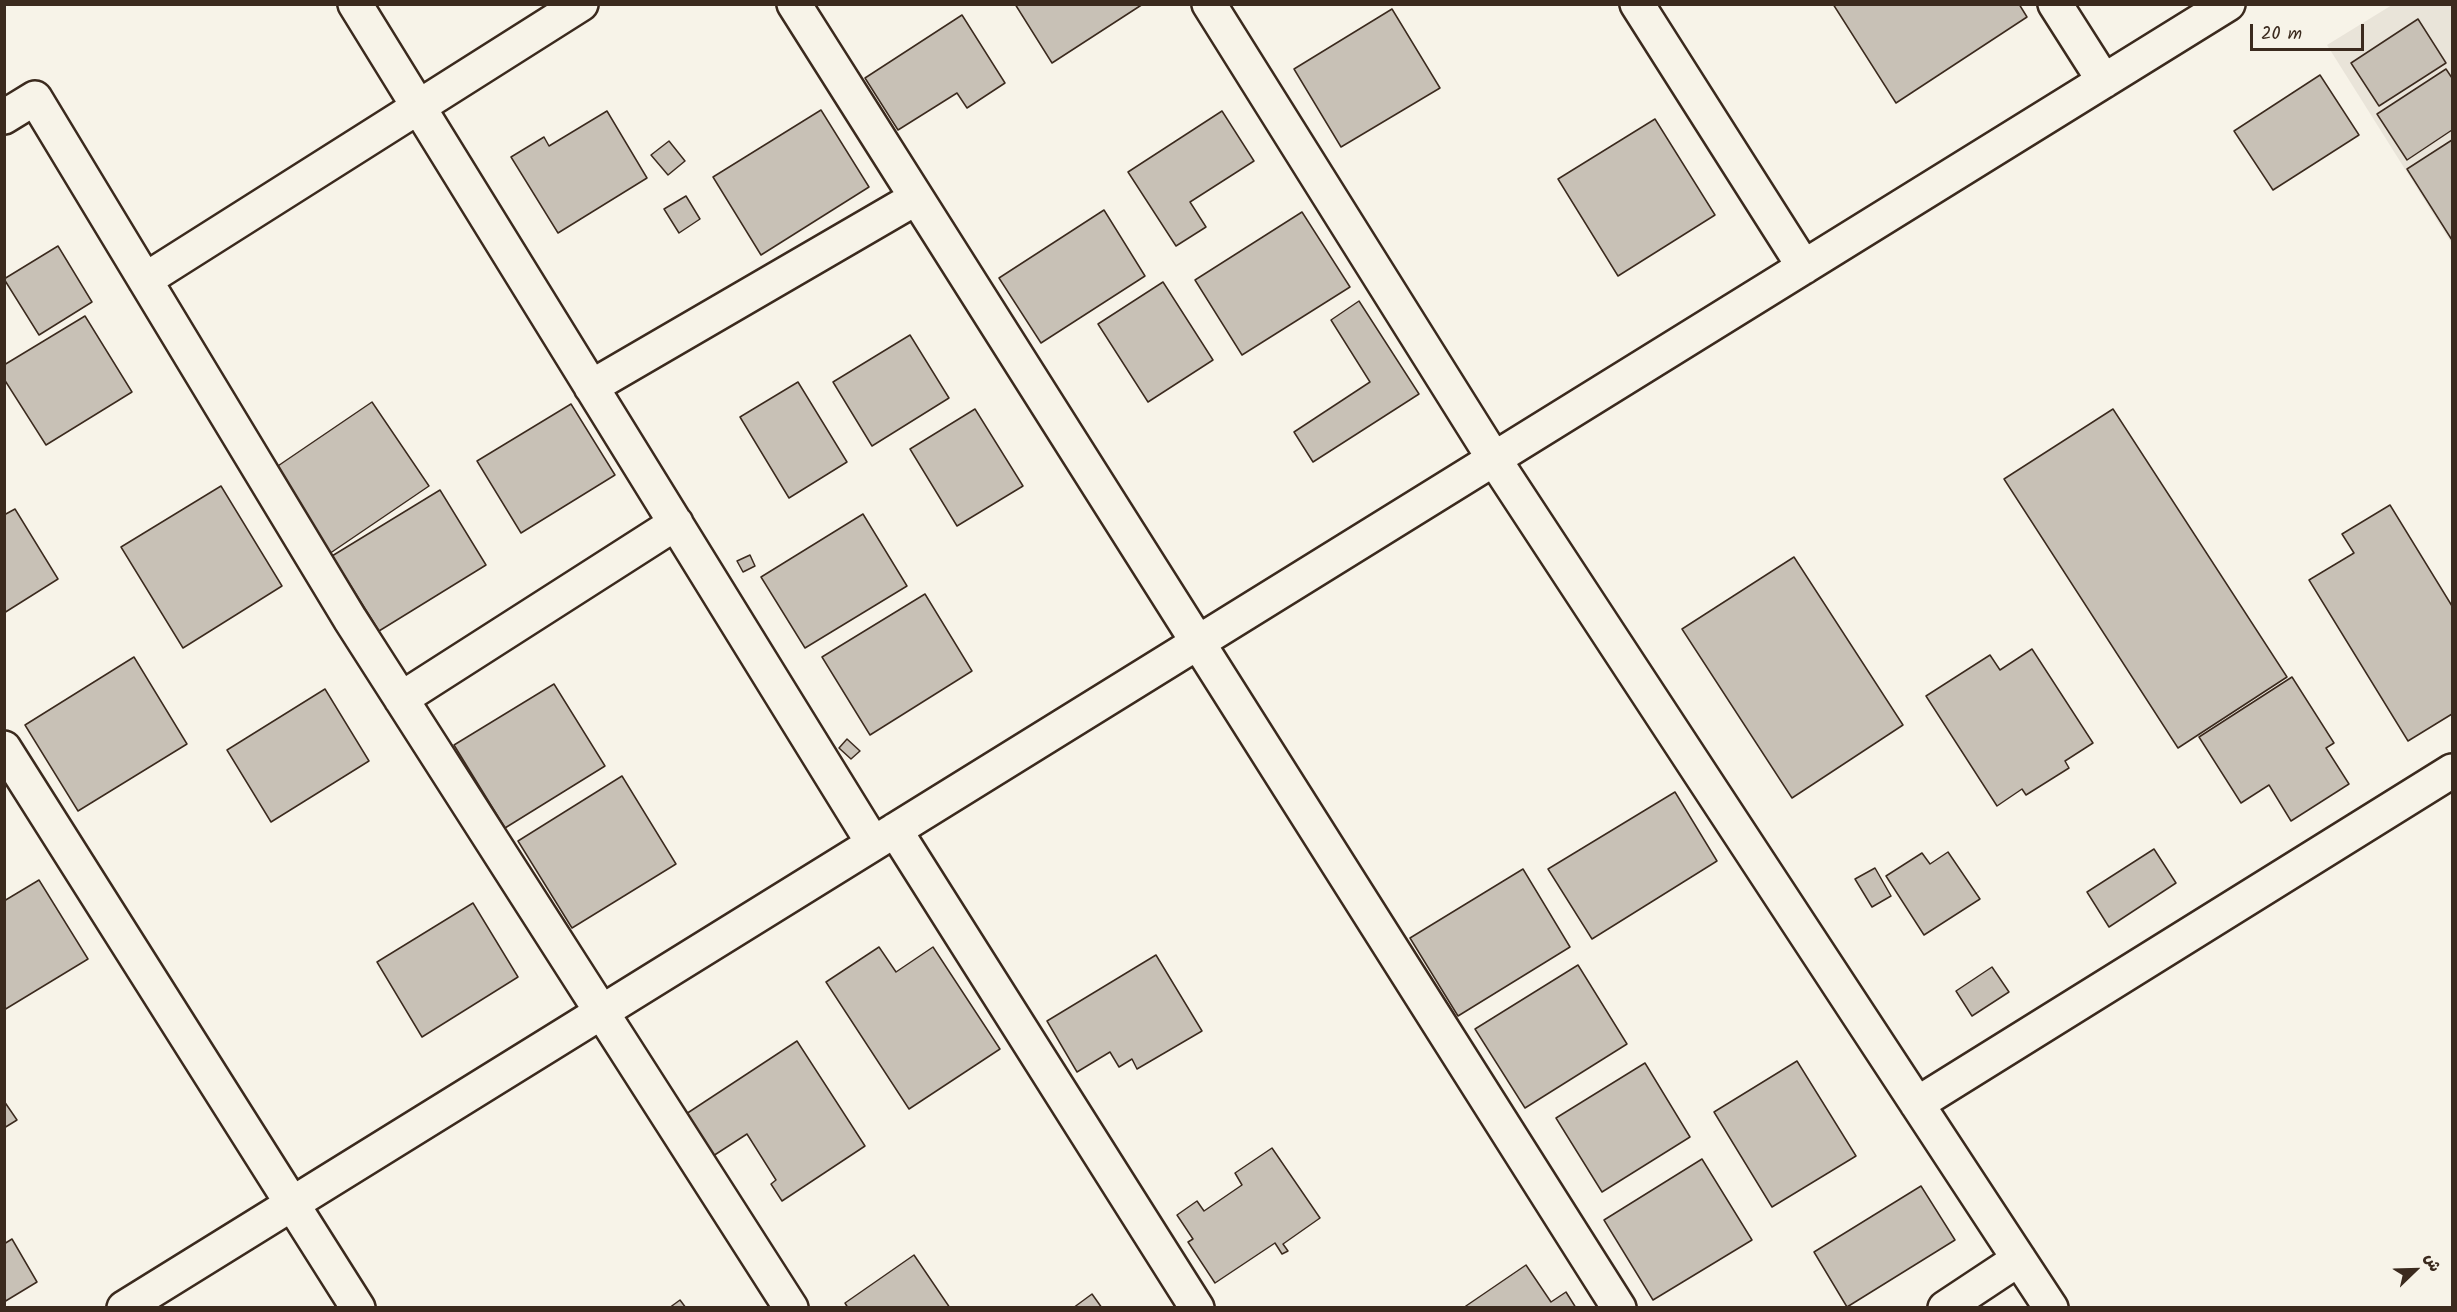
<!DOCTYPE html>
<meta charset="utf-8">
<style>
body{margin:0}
#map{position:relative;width:2457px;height:1312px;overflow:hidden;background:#f7f3e8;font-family:Kalam,"Playpen Sans Arabic",sans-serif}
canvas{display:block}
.frame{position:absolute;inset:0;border:6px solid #3b2a1e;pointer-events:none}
.north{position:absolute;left:2385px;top:1240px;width:60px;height:60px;-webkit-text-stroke:4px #f7f3e8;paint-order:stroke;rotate:67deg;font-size:16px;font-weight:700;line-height:24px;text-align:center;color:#3b2a1e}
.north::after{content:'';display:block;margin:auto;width:21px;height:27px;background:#3b2a1e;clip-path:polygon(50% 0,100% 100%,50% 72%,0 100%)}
.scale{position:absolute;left:2250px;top:24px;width:114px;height:27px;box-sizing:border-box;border:3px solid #3b2a1e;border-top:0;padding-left:8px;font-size:18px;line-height:21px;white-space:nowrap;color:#3b2a1e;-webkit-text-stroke:4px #f7f3e8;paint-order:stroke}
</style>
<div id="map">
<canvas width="2457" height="1312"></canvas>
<div class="frame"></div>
<div class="north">ش</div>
<div class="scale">20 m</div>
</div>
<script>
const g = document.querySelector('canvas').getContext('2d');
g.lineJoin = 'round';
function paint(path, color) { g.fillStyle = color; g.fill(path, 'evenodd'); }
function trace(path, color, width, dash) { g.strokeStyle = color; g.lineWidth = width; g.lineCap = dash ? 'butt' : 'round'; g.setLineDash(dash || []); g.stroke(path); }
paint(new Path2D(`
 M2392,5h60v239l-125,-199z`), '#e9e4d9');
const building = new Path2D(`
 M1015,4h128l-91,59z
 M1833,4h186l8,13 -131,86z
 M1392,9l48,79 -99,59 -47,-78z
 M962,15l43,68 -38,25 -10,-15 -59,37 -33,-52z
 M2418,19l28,44 -67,43 -28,-43z
 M2446,69l6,9v52l-45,30 -30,-46z
 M2320,75l39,60 -86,55 -39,-59z
 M821,110l48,77 -108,68 -48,-78z
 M607,111l40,67 -89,55 -47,-76 33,-20 5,9z
 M1222,111l32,50 -64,41 16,25 -30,19 -48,-74z
 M1655,119l60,96 -97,61 -60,-97z
 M2452,140v100l-45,-71z
 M669,141l16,20 -17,14 -17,-20z
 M686,196l14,23 -21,14 -15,-24z
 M1104,210l41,66 -104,67 -42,-65z
 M1302,212l48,75 -108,68 -47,-75z
 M58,246l34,56 -53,33 -35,-56z
 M1163,282l50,78 -65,42 -50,-78z
 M1359,301l60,93 -106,68 -19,-30 76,-50 -39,-62z
 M85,316l47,76 -86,53 -42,-66v-14z
 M910,335l39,63 -77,48 -39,-64z
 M798,382l49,80 -58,36 -49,-81z
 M372,402l57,84 -103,70 -57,-84z
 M571,404l44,71 -94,58 -44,-72z
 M975,409l48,77 -66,40 -47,-77z
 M2113,409l174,268 -109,71 -174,-269z
 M221,486l61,100 -99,62 -62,-101z
 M440,490l46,75 -107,66 -47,-75z
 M2390,505l62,101v108l-44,27 -99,-161 45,-27 -12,-19z
 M15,509l43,70 -54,34v-98z
 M863,514l44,72 -102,62 -44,-71z
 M750,555l5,11 -12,6 -6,-11z
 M1794,557l109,168 -111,73 -110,-169z
 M925,594l47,77 -102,64 -48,-78z
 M2032,649l61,94 -28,18 4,7 -43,27 -4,-6 -25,17 -71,-110 64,-41 10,15z
 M134,657l53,87 -109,67 -53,-86z
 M2292,677l42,66 -8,5 23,36 -58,37 -22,-36 -28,18 -42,-66z
 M554,684l51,82 -100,62 -51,-83z
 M325,689l44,72 -98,61 -44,-72z
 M847,739l13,12 -9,8 -12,-11z
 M622,776l54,88 -104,64 -54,-87z
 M1675,792l42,69 -125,78 -44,-70z
 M2154,849l22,34 -67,44 -22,-35z
 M1948,852l32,47 -56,36 -38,-59 36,-23 8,11z
 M1875,868l16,28 -19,11 -17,-28z
 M1523,869l47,78 -112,69 -48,-78z
 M39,880l49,79 -84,51v-109z
 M473,903l45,74 -96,60 -45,-75z
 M879,947l17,25 37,-25 67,102 -91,60 -83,-127z
 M1156,955l46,76 -65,38 -5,-10 -13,8 -9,-15 -33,20 -30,-51z
 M1578,965l49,79 -102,64 -50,-79z
 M1992,967l17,25 -37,24 -16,-25z
 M797,1041l68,105 -83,55 -11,-17 5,-4 -29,-46 -34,22 -27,-42z
 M1797,1061l59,95 -84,51 -58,-95z
 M1645,1063l45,74 -88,55 -46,-74z
 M4,1101l13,19 -13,8z
 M1272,1148l48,70 -37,26 5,7 -6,3 -7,-11 -60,40 -27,-41 5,-3 -16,-24 20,-14 7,10 38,-26 -7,-12z
 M1702,1159l50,81 -99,60 -49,-80z
 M1921,1186l34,54 -108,67 -33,-55z
 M12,1239l25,43 -33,20v-58z
 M914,1255l36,53h-102l-3,-5z
 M1526,1265l25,37 15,-10 10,16h-113z
 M1092,1294l10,14h-29z
 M680,1300l6,8h-17z`);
paint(building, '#c8c1b6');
trace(building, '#3b2a1e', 1.5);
const minor = new Path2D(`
 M355,4l518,839
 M794,4l825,1304
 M1209,4l285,455 557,849
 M1637,4l167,263
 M2055,4l49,77
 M4,117l31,-19 315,521 441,689
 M145,280l436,-276
 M591,387l325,-189
 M401,699l275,-176
 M4,748l354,560
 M895,830l302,478
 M1917,1104l535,-333
 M124,1308l2104,-1304
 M1945,1308l74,-49`);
trace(minor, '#3b2a1e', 38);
trace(minor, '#f7f3e8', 33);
</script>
